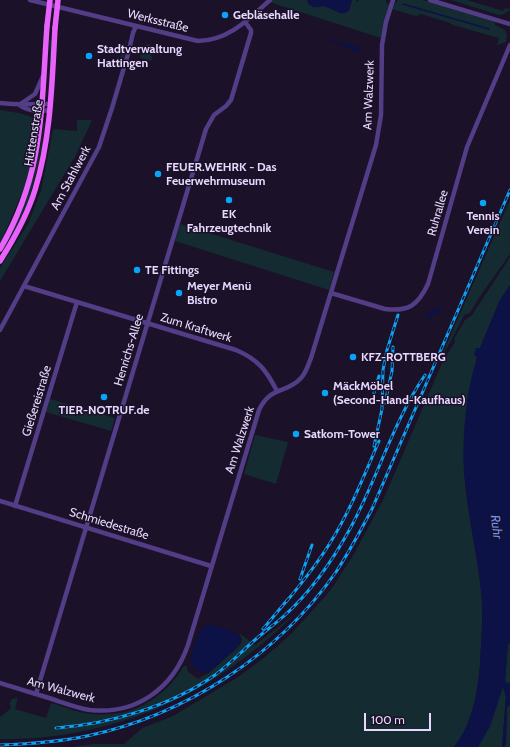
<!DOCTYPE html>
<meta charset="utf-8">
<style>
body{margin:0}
#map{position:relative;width:510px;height:747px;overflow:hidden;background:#1b1128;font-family:Cabin,sans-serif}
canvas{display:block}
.scale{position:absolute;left:364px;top:713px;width:67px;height:18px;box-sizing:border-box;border:2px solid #e7d9fe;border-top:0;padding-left:5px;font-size:12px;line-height:14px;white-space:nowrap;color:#e7d9fe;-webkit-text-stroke:3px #1b1128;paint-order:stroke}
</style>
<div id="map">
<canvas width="510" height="747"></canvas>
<div class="scale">100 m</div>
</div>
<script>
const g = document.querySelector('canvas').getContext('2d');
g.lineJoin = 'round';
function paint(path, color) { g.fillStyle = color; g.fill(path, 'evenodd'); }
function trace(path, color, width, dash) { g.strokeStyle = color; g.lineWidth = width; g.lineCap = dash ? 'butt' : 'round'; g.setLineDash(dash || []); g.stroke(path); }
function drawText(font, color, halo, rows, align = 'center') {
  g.font = font + ' Cabin,sans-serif'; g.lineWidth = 3; g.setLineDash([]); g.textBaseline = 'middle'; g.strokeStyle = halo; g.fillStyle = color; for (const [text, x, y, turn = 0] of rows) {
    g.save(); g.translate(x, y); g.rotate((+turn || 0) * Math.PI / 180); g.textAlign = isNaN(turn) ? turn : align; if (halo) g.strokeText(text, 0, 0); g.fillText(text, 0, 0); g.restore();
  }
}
paint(new Path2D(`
 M267,0h119v3l8,2 4,-5h25l72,22v3l10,5 2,6 -1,6 -9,3 2,-7 -46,-13 -3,-2 -29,-9 -5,2 -28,-8 -7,30 -115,-37z
 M451,0h16l36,11 2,-3 3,1 2,-2v3l-6,4 -5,1z
 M126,39l-2,18 -3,14 -2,-10z
 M49,40l3,1 -4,57 2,-40z
 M150,44l2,17 -12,-3 5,-13z
 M0,110l19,3 10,3 5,3 1,4v7l-6,16 -2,13 3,10 -4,15 -26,60z
 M77,120h15l-16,35 -76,126v-13l28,-44 13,-33 12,-62 24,2z
 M44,122h1l-5,36 -11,42 -13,29 -16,28v-3c24,-41 39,-85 44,-132z
 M510,200v54l-31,44 -9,15 -6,2 -13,26 -11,18z
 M180,224l154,48 -5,18 -154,-49z
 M510,257v28l-10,15 -20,48 -4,1 -2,5 3,3c-8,38 -15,75 -13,114 3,41 13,80 17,120 3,25 0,49 -1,73 -2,28 -8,61 -26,83h-381l21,-3h30l18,-16 31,-12 65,-39 27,-20 26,-23 39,-43 24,-37 30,-56 58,-135 13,-21 -1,-3 11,-19 7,-5z
 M50,399l65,19 -4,13 -65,-19z
 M255,435l33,7 -12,42 -32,-10z
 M295,614c-61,61 -137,105 -222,119 -24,5 -49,6 -73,6v-22l10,-8 1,-3 -2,-2 3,-5 6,-1 -3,11 31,9 5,-15c11,3 22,8 33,10 43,7 77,-10 100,-47h3l1,6 10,7 12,-7 30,-27 2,-5 -3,-7 16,12z
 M510,643v39l-2,2 -3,-3 3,-37z
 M503,686l3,11 -4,50h-24l12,-21z
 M510,705v42h-5l1,-6 1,-34z`), '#142b32');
paint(new Path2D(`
 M307,0h45v1l-3,10c-8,6 -15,-2 -23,-4 -6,-2 -11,3 -16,-2 -1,0 -3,-4 -3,-5z
 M346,43l14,4v3l-3,2 -12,-5z
 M510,285v358l-2,1 -3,37 3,3 2,-2v23l-3,2 -1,34 -1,6h-3l4,-50 -3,-10 -13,39 -12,21h-24c18,-22 24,-55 26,-83 1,-24 4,-48 1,-73 -4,-40 -14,-79 -17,-120 -2,-38 2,-78 13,-114l-3,-3 2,-6h4l20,-48z
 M440,306l2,4 -14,9 -2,-4z
 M212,625c9,3 25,4 29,15l-2,5 -3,4 -24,21c-8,5 -20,1 -21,-10 0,-7 7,-28 12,-32 2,-3 5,-3 9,-3z`), '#0c1246');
trace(new Path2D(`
 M357,1l1,-1
 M403,4l86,25
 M329,40l17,5`), '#0c1246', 1.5);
trace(new Path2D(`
 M30,0l168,41c30,0 51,-22 72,-41
 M430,0l80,24
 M0,103c17,2 34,1 51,1
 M22,103l13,-9 8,-18
 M19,105c9,6 20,7 30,5
 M24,286l212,64c23,10 30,20 41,41
 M331,293l54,16c24,3 33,-4 43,-25l39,-137 43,-102
 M0,330l99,-183 13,-39 16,-54 5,-21 3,-7
 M0,501l211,65
 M15,506l62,-204
 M0,683c18,6 37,11 55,17 12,4 23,8 35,10 47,5 83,-22 98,-65l71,-235c12,-25 28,-16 42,-32 5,-5 7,-13 10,-20l65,-213 5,-30 1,-70 4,-23 7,-22
 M36,694l170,-565 8,-14 12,-9 5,-6 20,-67v-3l-6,-8`), '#523d86', 4.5);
trace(new Path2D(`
 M0,249c44,-75 41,-139 47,-223
 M0,261c14,-22 27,-45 35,-71 16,-52 17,-108 20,-162`), '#ea62fc', 5.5);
const rail = new Path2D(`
 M374,393l5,-17
 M385,403l7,-32 1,-24
 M374,446l8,-37 1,-39 4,-20 11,-35
 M300,579l12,-34
 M286,602c16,-19 31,-38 44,-59 20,-32 34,-67 49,-102
 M263,629l26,-31
 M56,728c54,-4 115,-22 159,-53 15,-11 27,-24 41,-36 9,-8 19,-15 28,-23 28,-25 49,-56 67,-89 27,-50 42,-105 74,-152
 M0,745c29,-1 58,-3 87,-9 99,-21 191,-81 249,-164 13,-20 25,-42 36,-63l138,-319`);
trace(rail, '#09a4fa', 3);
trace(rail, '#1b1128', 1.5, [4.5]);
trace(new Path2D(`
 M47,26l3,-26
 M55,28l3,-28`), '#ea62fc', 5.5);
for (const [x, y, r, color] of [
 [225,15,4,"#09a4fa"],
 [89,56,4,"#09a4fa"],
 [158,174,4,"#09a4fa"],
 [229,200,4,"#09a4fa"],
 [483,203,4,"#09a4fa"],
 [137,270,4,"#09a4fa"],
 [179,293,4,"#09a4fa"],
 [353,357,4,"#09a4fa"],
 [325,393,4,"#09a4fa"],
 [104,397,4,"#09a4fa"],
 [296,434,4,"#09a4fa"]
]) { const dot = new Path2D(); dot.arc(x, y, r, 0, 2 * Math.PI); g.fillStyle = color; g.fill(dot); trace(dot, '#1b1128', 1.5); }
drawText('bold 12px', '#e7d9fe', '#1b1128', [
 ["Gebläsehalle",233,15],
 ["Stadtverwaltung",97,49],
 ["Hattingen",97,63],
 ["FEUER.WEHRK - Das",166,167],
 ["Feuerwehrmuseum",166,181],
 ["EK",229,214,"center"],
 ["Fahrzeugtechnik",229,228,"center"],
 ["Tennis",483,216,"center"],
 ["Verein",483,230,"center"],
 ["TE Fittings",145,270],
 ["Meyer Menü",187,286],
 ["Bistro",187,300],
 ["KFZ-ROTTBERG",361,357],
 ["MäckMöbel",333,386],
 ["(Second-Hand-Kaufhaus)",333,400],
 ["TIER-NOTRUF.de",104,410,"center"],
 ["Satkom-Tower",304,434]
], 'left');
drawText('12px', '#e7d9fe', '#1b1128', [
 ["Werksstraße",158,21,14],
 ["Am Walzwerk",369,95,-88],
 ["Hüttenstraße",34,133,-81],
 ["Am Stahlwerk",71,178,-62],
 ["Ruhrallee",438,213,-74],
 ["Zum Kraftwerk",196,328,17],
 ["Henrichs-Allee",129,350,-73],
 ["Gießereistraße",37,401,-73],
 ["Am Walzwerk",240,440,-72],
 ["Schmiedestraße",109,524,17],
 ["Am Walzwerk",61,690,15]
]);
drawText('italic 13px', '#6992fc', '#1b1128', [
 ["Ruhr",496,527,83]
]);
</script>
